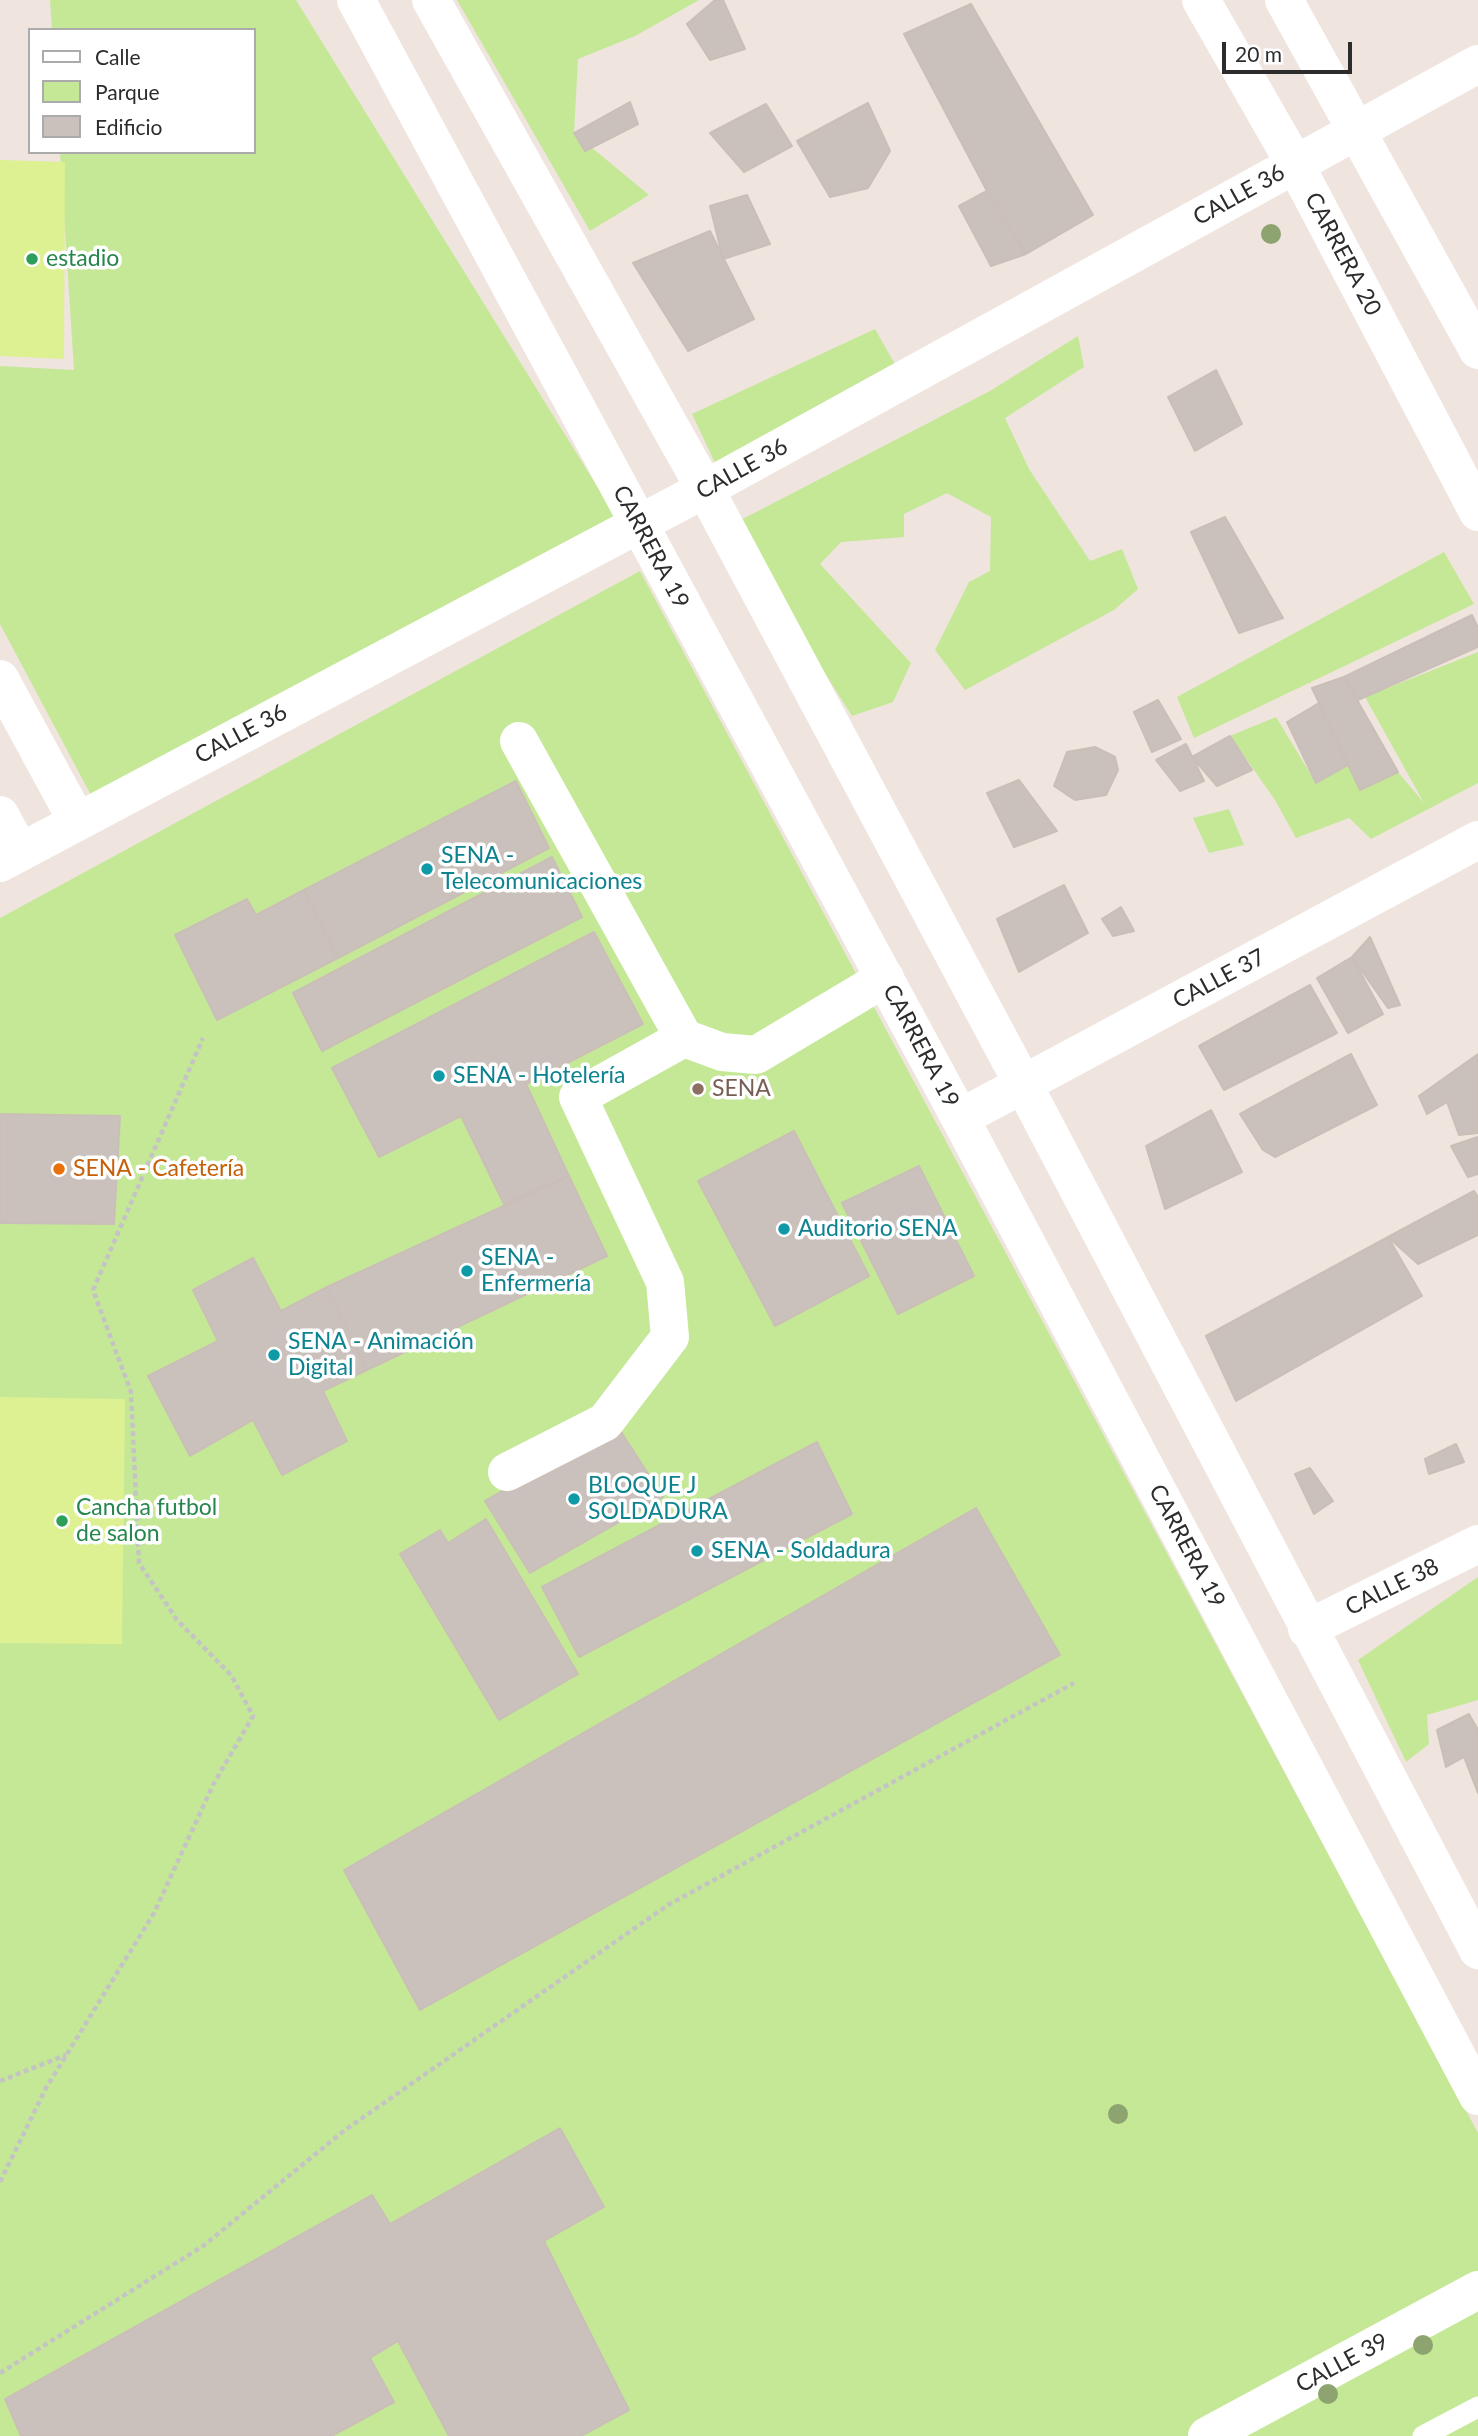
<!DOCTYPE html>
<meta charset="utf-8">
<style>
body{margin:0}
#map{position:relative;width:1478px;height:2436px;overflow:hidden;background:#efe4de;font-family:Lato,sans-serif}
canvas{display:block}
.legend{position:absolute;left:28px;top:28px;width:228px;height:126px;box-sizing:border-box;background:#fff;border:2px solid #ababab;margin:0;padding:9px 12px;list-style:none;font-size:21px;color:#2c2c2c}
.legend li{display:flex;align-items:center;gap:14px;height:35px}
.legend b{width:35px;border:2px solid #ababab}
.scale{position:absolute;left:1222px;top:42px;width:130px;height:32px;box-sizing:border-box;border:4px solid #2c2c2c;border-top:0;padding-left:9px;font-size:21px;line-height:24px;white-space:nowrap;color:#2c2c2c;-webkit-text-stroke:5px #fff;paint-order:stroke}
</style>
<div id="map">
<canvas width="1478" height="2436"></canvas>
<ul class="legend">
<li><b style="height:9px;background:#fff"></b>Calle</li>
<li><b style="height:19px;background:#c5e897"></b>Parque</li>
<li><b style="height:19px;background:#cac1bd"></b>Edificio</li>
</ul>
<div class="scale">20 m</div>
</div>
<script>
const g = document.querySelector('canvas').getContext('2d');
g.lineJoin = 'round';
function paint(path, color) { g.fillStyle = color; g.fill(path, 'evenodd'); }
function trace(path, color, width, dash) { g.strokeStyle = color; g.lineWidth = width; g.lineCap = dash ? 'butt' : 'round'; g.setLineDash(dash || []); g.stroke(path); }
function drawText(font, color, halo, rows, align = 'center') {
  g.font = font + ' Lato,sans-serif'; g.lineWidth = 7; g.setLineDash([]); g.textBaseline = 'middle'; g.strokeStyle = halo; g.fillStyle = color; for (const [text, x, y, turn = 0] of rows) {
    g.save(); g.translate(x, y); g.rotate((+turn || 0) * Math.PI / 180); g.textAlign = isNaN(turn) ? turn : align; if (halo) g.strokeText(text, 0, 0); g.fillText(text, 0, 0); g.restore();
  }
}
paint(new Path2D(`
 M50,0h246l320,517 -524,280 -92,-173v-258l74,4 -14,-218h194v-122h-202z
 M457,0h242l-64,36 -57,23 -4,74 75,62 -59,36z
 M875,329l26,46 -184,92 -25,-53z
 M1078,336l6,31 -79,51 24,51 61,92 32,-12 16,40 -24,21 -149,80 -30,-40 34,-68 21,-11 1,-54 -44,-24 -43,21v23l-63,5 -21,22 91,99 -18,39 -41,14 -121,-191 259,-134z
 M1444,552l30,52 -280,134 -17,-41z
 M640,571l838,1562v303h-1478v-1518z
 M1478,652v131l-107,56 -22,-21 -53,20 -21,-38 -45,-64 46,-19 40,66 32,-18 12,25 38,-18 26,31 -59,-106z
 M1229,809l15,36 -35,8 -16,-35z
 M1478,1577v123l-51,15 2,29 -23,18 -48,-102z`), '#c5e897');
paint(new Path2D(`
 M0,160l65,2 -1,197 -64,-3z
 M0,1397l125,2 -3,245 -122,-1z`), '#ddf092');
const building = new Path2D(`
 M715,0h8l22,49 -35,11 -23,-36z
 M971,4l122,211 -67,39 -39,-63 -83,-157z
 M630,102l8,22 -53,27 -11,-18z
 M868,103l22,48 -22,37 -38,9 -33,-56z
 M766,104l26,42 -48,26 -34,-39z
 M987,191l39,63 -35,12 -32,-60z
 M747,195l23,49 -47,15 -13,-53z
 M710,231l44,88 -66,32 -55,-88z
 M1216,370l26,54 -47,27 -27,-54z
 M1225,517l58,101 -44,15 -48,-101z
 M1472,615l6,13v19l-120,53 -14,-23z
 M1344,677l54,95 -38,18 -48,-102z
 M1158,700l23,39 -29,13 -18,-40z
 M1319,703l29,62 -32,18 -29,-61z
 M1230,736l22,34 -35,16 -25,-29z
 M1186,744l18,37 -24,10 -24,-31z
 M1095,747l20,10 3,13 -12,25 -31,5 -21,-14 13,-34z
 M1019,780l38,51 -43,16 -27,-54z
 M516,781l33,67 -211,110 -34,-68z
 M552,857l30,60 -260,134 -29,-58z
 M1064,885l24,48 -69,39 -22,-53z
 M304,890l34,68 -121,62 -42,-85 72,-36 9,16z
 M1121,907l13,24 -21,5 -11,-17z
 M594,932l49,92 -117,60 43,92 -65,28 -43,-88 -82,41 -47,-89z
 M1370,937l30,68 -12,3 -36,-51z
 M1352,957l31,57 -35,19 -31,-55z
 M1310,985l27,48 -113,57 -25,-44z
 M1351,1054l26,51 -102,52 -12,-7 -23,-36z
 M1478,1054v79l-19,2 -12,-33 -20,12 -8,-18z
 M1211,1110l31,62 -77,37 -19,-63z
 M0,1114l120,2 -6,108 -114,-1z
 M794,1131l75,145 -94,50 -77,-145z
 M1478,1137v37l-10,3 -17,-31z
 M919,1166l55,110 -76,38 -56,-111z
 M569,1176l38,80 -240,114 -40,-83z
 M1474,1191l4,6v38l-60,29 -30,-27z
 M1388,1237l34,59 -186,105 -30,-65z
 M253,1258l28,53 46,-24 40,83 -44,21 24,50 -65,34 -29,-55 -63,36 -42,-80 70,-35 -25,-51z
 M616,1424l47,73 -133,76 -45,-72z
 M817,1442l35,72 -273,143 -37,-70z
 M1456,1444l8,18 -35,12 -4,-15z
 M1310,1468l23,33 -19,13 -19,-40z
 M976,1508l84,147 -640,355 -76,-140z
 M486,1519l92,155 -79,46 -99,-166 40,-24 8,13z
 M1469,1714l9,16v63l-14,-36 -18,10 -9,-37z
 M560,2128l44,79 -60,34 85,169 -48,26h-132l-51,-95 -28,17 24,44 -62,34h-311l-16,-37 367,-204 18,29z`);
paint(building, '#cac1bd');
trace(building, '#cabfb7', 2);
trace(new Path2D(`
 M0,2081l66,-26
 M0,2182l46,-94 108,-175 59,-128 40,-69 -22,-41 -54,-55 -38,-57 -8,-171 -38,-102 110,-252
 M0,2373l203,-127 142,-116 323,-225 406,-222`), '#c4c4c4', 4.5, [5, 3.5]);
trace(new Path2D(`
 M1423,2436l55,-29`), '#fff', 21);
trace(new Path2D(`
 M0,679l77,142
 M519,741l165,297
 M0,815l20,37
 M960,1118l518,-278
 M507,1472l98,-50 65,-85 -5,-55 -87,-185 106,-59 38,14 34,3 129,-77
 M1307,1629l171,-85
 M1207,2436l271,-146`), '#fff', 38);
trace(new Path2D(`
 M0,863l705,-374 773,-425`), '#fff', 38);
trace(new Path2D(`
 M356,0l604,1118 518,978
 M431,0l274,489 318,595 455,866
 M1201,0l94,164 183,348
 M1284,0l194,350`), '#fff', 38);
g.fillStyle = '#8da470';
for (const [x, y] of [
 [1271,234],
 [1118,2114],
 [1423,2345],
 [1328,2394]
]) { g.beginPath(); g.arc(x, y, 10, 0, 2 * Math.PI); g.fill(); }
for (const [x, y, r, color] of [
 [32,259,7,"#2e9e5b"],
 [427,869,7,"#0f9aa8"],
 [439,1076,7,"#0f9aa8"],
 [698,1089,7,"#8d6e63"],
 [59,1169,7,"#e8710a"],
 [784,1229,7,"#0f9aa8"],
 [467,1271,7,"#0f9aa8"],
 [274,1355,7,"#0f9aa8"],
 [574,1499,7,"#0f9aa8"],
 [62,1521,7,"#2e9e5b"],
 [697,1551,7,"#0f9aa8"]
]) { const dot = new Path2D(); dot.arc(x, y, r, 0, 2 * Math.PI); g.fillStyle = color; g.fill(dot); trace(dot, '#fff', 2.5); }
drawText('23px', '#2c2c2c', '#fff', [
 ["CALLE 36",1239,195,-29],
 ["CARRERA 20",1343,254,62],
 ["CALLE 36",742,469,-29],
 ["CARRERA 19",651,547,62],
 ["CALLE 36",241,734,-28],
 ["CALLE 37",1219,979,-28],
 ["CARRERA 19",921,1046,62],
 ["CARRERA 19",1187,1546,62],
 ["CALLE 38",1392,1587,-26],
 ["CALLE 39",1342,2363,-28]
]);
drawText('23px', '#27864d', '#fff', [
 ["estadio",46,259],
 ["Cancha futbol",76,1508],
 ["de salon",76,1534]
], 'left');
drawText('23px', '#0d838f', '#fff', [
 ["SENA -",441,856],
 ["Telecomunicaciones",441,882],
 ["SENA - Hotelería",453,1076],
 ["Auditorio SENA",798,1229],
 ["SENA -",481,1258],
 ["Enfermería",481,1284],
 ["SENA - Animación",288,1342],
 ["Digital",288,1368],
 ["BLOQUE J",588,1486],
 ["SOLDADURA",588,1512],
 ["SENA - Soldadura",711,1551]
], 'left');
drawText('23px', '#785e54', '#fff', [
 ["SENA",712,1089]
], 'left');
drawText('23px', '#c56008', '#fff', [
 ["SENA - Cafetería",73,1169]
], 'left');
</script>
